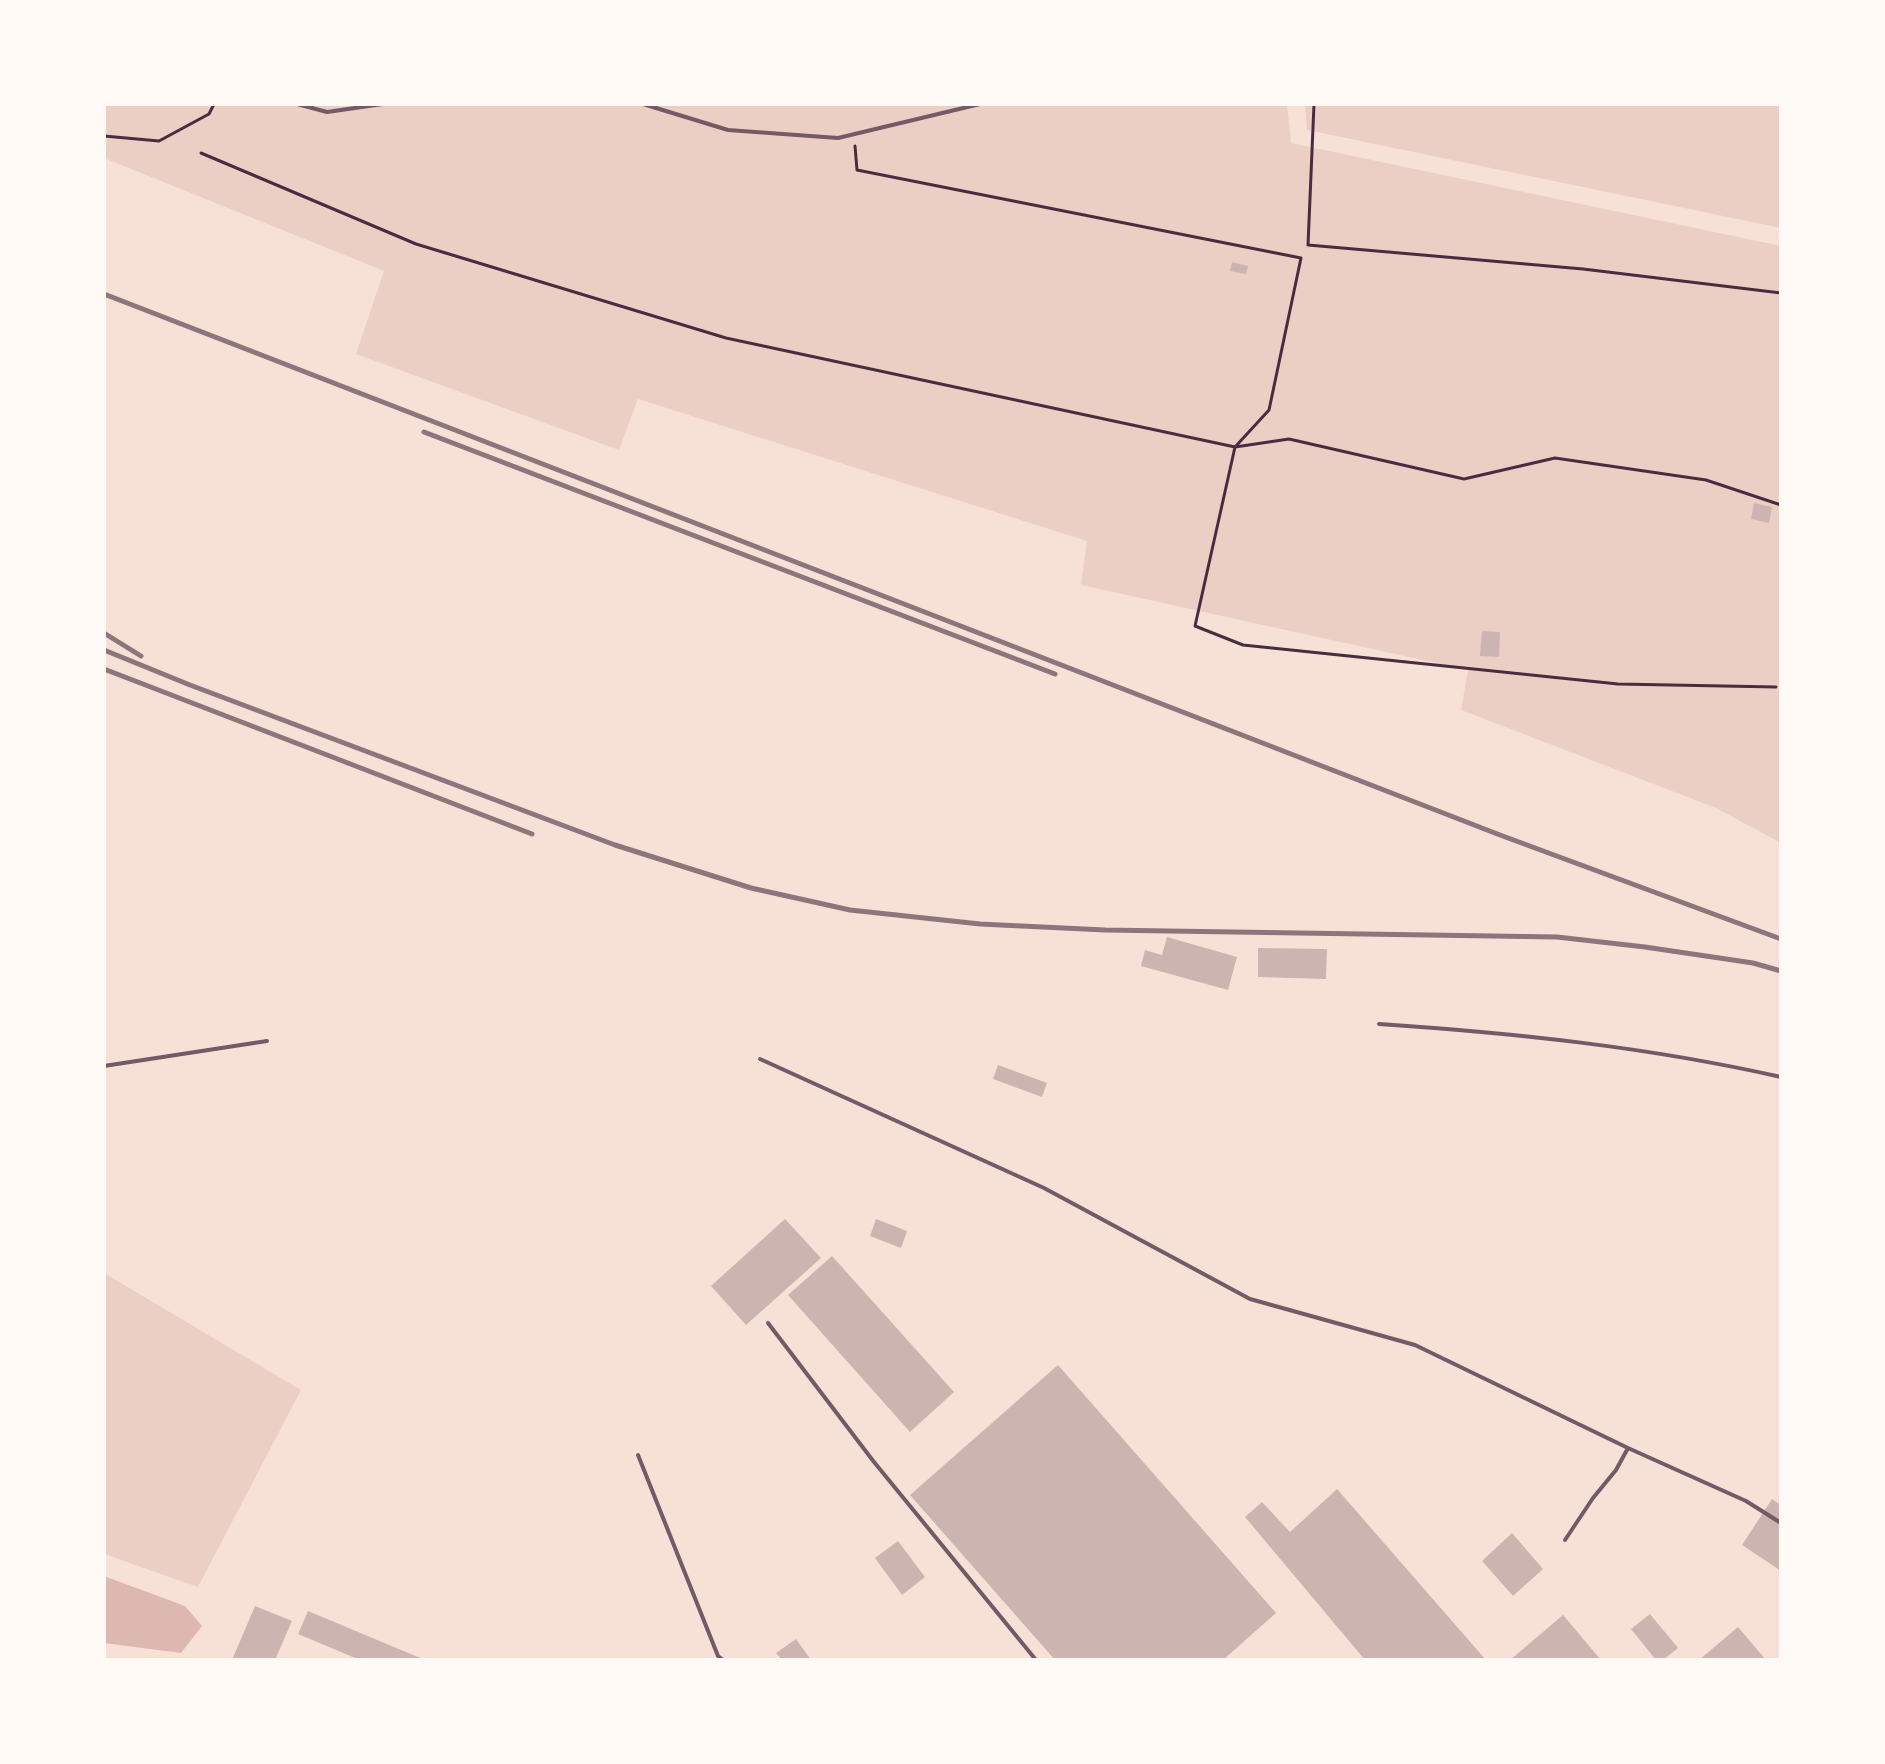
<!DOCTYPE html>
<style>
body{margin:0}
#map{position:relative;width:1885px;height:1764px;overflow:hidden;background:#f7e1d7;font-family:"Golos Text",sans-serif}
canvas{display:block}
.frame{position:absolute;inset:0;border:106px solid #fffaf5;pointer-events:none}
</style>
<div id="map">
<canvas width="1885" height="1764"></canvas>
<div class="frame"></div>
</div>
<script>
const g = document.querySelector('canvas').getContext('2d');
g.lineJoin = 'round';
function paint(path, color) { g.fillStyle = color; g.fill(path, 'evenodd'); }
function trace(path, color, width, dash) { g.strokeStyle = color; g.lineWidth = width; g.lineCap = dash ? 'butt' : 'round'; g.setLineDash(dash || []); g.stroke(path); }
paint(new Path2D(`
 M104,104h1183l4,39 490,103v597l-65,-35 -255,-98 7,-40 -387,-85 6,-44 -449,-142 -19,51 -263,-96 28,-83 -280,-113z
 M1305,104h476v124l-474,-98z
 M104,1273l197,117 -103,197 -94,-33z`), '#ebcfc5');
paint(new Path2D(`
 M104,1576l81,30 17,20 -21,27 -77,-10z`), '#dcb8b0');
paint(new Path2D(`
 M1232,262l16,4 -2,8 -16,-3z
 M1754,503l18,4 -3,16 -18,-4z
 M1482,631l18,1 -1,25 -19,-1z
 M1167,937l70,20 -9,33 -87,-24 4,-16 17,5z
 M1258,948l69,1 -1,30 -68,-2z
 M998,1065l49,18 -5,14 -49,-18z
 M785,1219l36,39 -75,67 -35,-39z
 M876,1219l31,12 -6,17 -31,-12z
 M832,1256l122,136 -44,40 -122,-137z
 M1058,1365l218,248 -53,47h-168l-145,-165z
 M1337,1489l149,171h-121l-120,-143 17,-15 28,30z
 M1772,1499l9,6v66l-39,-26z
 M1512,1533l31,36 -30,27 -31,-35z
 M898,1541l27,36 -23,18 -27,-37z
 M255,1606l37,15 -17,39h-43z
 M308,1611l117,49h-65l-62,-26z
 M1650,1614l28,34 -15,12h-7l-25,-31z
 M1563,1615l38,45h-91z
 M1738,1627l28,33h-67z
 M796,1639l15,21h-29l-6,-7z`), '#ccb4b1');
trace(new Path2D(`
 M1314,104l-6,141 275,24 198,24
 M104,136l55,5 50,-27 5,-10
 M855,146l2,24 444,88 -32,152 -34,37 -40,179 48,19 375,39 158,3
 M201,153l215,91 310,94 509,109 54,-8 175,40 91,-21 151,22 75,25`), '#4a2c40', 3);
trace(new Path2D(`
 M297,104l30,8 56,-8
 M643,104l85,26 110,8 142,-34
 M1379,1024c135,9 269,23 402,53
 M760,1059l284,129 206,111 165,46 213,103 -12,22 -23,28 -28,42
 M104,1066l163,-25
 M768,1323l106,139 162,198
 M1628,1448l118,53 35,22
 M638,1455l80,201 5,4`), '#755966', 4);
trace(new Path2D(`
 M104,294l1396,541 281,104
 M424,432l631,242
 M104,633l37,23
 M104,650l86,35 425,160 136,43 99,22 130,14 125,6 452,7 88,10 108,16 28,8
 M104,669l428,165`), '#8f747c', 5);
</script>
